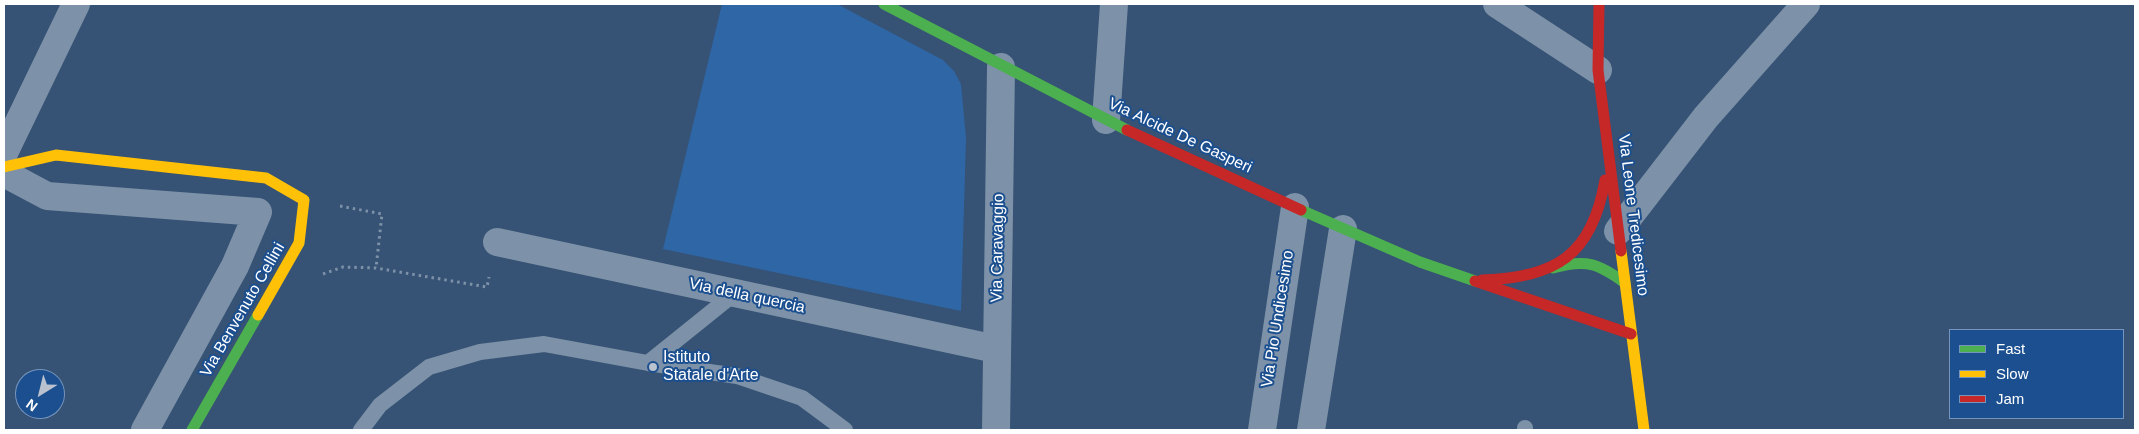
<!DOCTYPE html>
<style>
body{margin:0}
#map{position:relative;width:2139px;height:434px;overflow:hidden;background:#365274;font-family:Arial,sans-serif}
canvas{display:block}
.frame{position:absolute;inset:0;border:5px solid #fff;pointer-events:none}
.legend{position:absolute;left:1949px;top:329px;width:175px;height:90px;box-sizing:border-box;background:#1b4f8f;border:1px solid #7695bc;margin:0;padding:6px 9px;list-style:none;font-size:15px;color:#fff}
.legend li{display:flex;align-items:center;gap:10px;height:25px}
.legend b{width:25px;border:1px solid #7695bc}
.north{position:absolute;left:15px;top:369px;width:50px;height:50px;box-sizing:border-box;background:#1b4f8f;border:1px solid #7695bc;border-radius:50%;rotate:216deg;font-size:14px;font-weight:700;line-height:20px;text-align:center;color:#fff}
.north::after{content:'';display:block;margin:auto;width:18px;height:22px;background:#b9c2ce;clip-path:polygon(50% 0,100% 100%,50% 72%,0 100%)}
</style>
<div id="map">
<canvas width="2139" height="434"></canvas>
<div class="frame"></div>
<ul class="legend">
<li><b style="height:6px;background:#4caf50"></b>Fast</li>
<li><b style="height:6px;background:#ffc107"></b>Slow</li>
<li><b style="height:6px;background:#c62828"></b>Jam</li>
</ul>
<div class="north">N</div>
</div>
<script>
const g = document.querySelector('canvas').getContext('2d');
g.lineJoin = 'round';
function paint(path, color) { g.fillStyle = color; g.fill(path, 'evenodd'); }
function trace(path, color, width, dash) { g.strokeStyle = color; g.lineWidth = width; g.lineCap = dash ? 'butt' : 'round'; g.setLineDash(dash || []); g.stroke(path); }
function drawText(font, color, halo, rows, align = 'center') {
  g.font = font + ' Arial,sans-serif'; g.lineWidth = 4; g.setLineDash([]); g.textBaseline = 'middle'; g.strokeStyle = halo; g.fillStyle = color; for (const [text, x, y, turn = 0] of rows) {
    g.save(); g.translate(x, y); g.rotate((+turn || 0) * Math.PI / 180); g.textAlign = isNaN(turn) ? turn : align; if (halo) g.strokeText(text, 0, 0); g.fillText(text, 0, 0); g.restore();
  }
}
paint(new Path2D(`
 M722,4h115l87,46 19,10 11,11 7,13 5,54 -5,173 -298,-62z`), '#2f66a5');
trace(new Path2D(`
 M340,206l42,8 -6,54
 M323,274l20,-7 33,1 111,19 2,-10`), '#7d92a8', 3, [2.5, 4]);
trace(new Path2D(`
 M648,363l87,-70
 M361,430l19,-25 49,-38 51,-15 64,-8 104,19 89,13 65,22 43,32
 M1525,430v-2`), '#7d92a8', 16);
trace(new Path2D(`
 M1497,4l101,66
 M1106,120l8,-116
 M4,153l72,-149
 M4,173l43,23 211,16 -23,54 -90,164
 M1618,231l88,-114 100,-113
 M497,242l499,107
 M996,430l5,-363
 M1262,430l33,-223
 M1311,430l32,-201`), '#7d92a8', 28);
trace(new Path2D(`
 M884,4l243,126
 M1301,210l119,52 55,19
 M1553,268c33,-9 45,-5 72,15
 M192,430l66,-115`), '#4caf50', 11);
trace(new Path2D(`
 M4,167l52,-12 210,23 38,22 -5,43 -41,72
 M1621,251l23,179`), '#ffc107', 11);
trace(new Path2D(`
 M1599,4l-1,66 23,181
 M1127,130l174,80
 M1482,280c74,-3 110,-24 123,-100
 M1475,281l156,53`), '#c62828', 11);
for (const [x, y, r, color] of [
 [653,367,5,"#b9c2ce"]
]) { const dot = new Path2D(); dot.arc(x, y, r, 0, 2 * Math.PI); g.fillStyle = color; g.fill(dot); trace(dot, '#1b4f8f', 2); }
drawText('16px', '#fff', '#1b4f8f', [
 ["Via Alcide De Gasperi",1180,136,25],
 ["Via Leone Tredicesimo",1633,215,83],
 ["Via Caravaggio",998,248,-89],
 ["Via della quercia",747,296,12],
 ["Via Benvenuto Cellini",243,310,-60],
 ["Via Pio Undicesimo",1278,319,-81]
]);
drawText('16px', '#fff', '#1b4f8f', [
 ["Istituto",663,358],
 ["Statale d'Arte",663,376]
], 'left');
</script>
